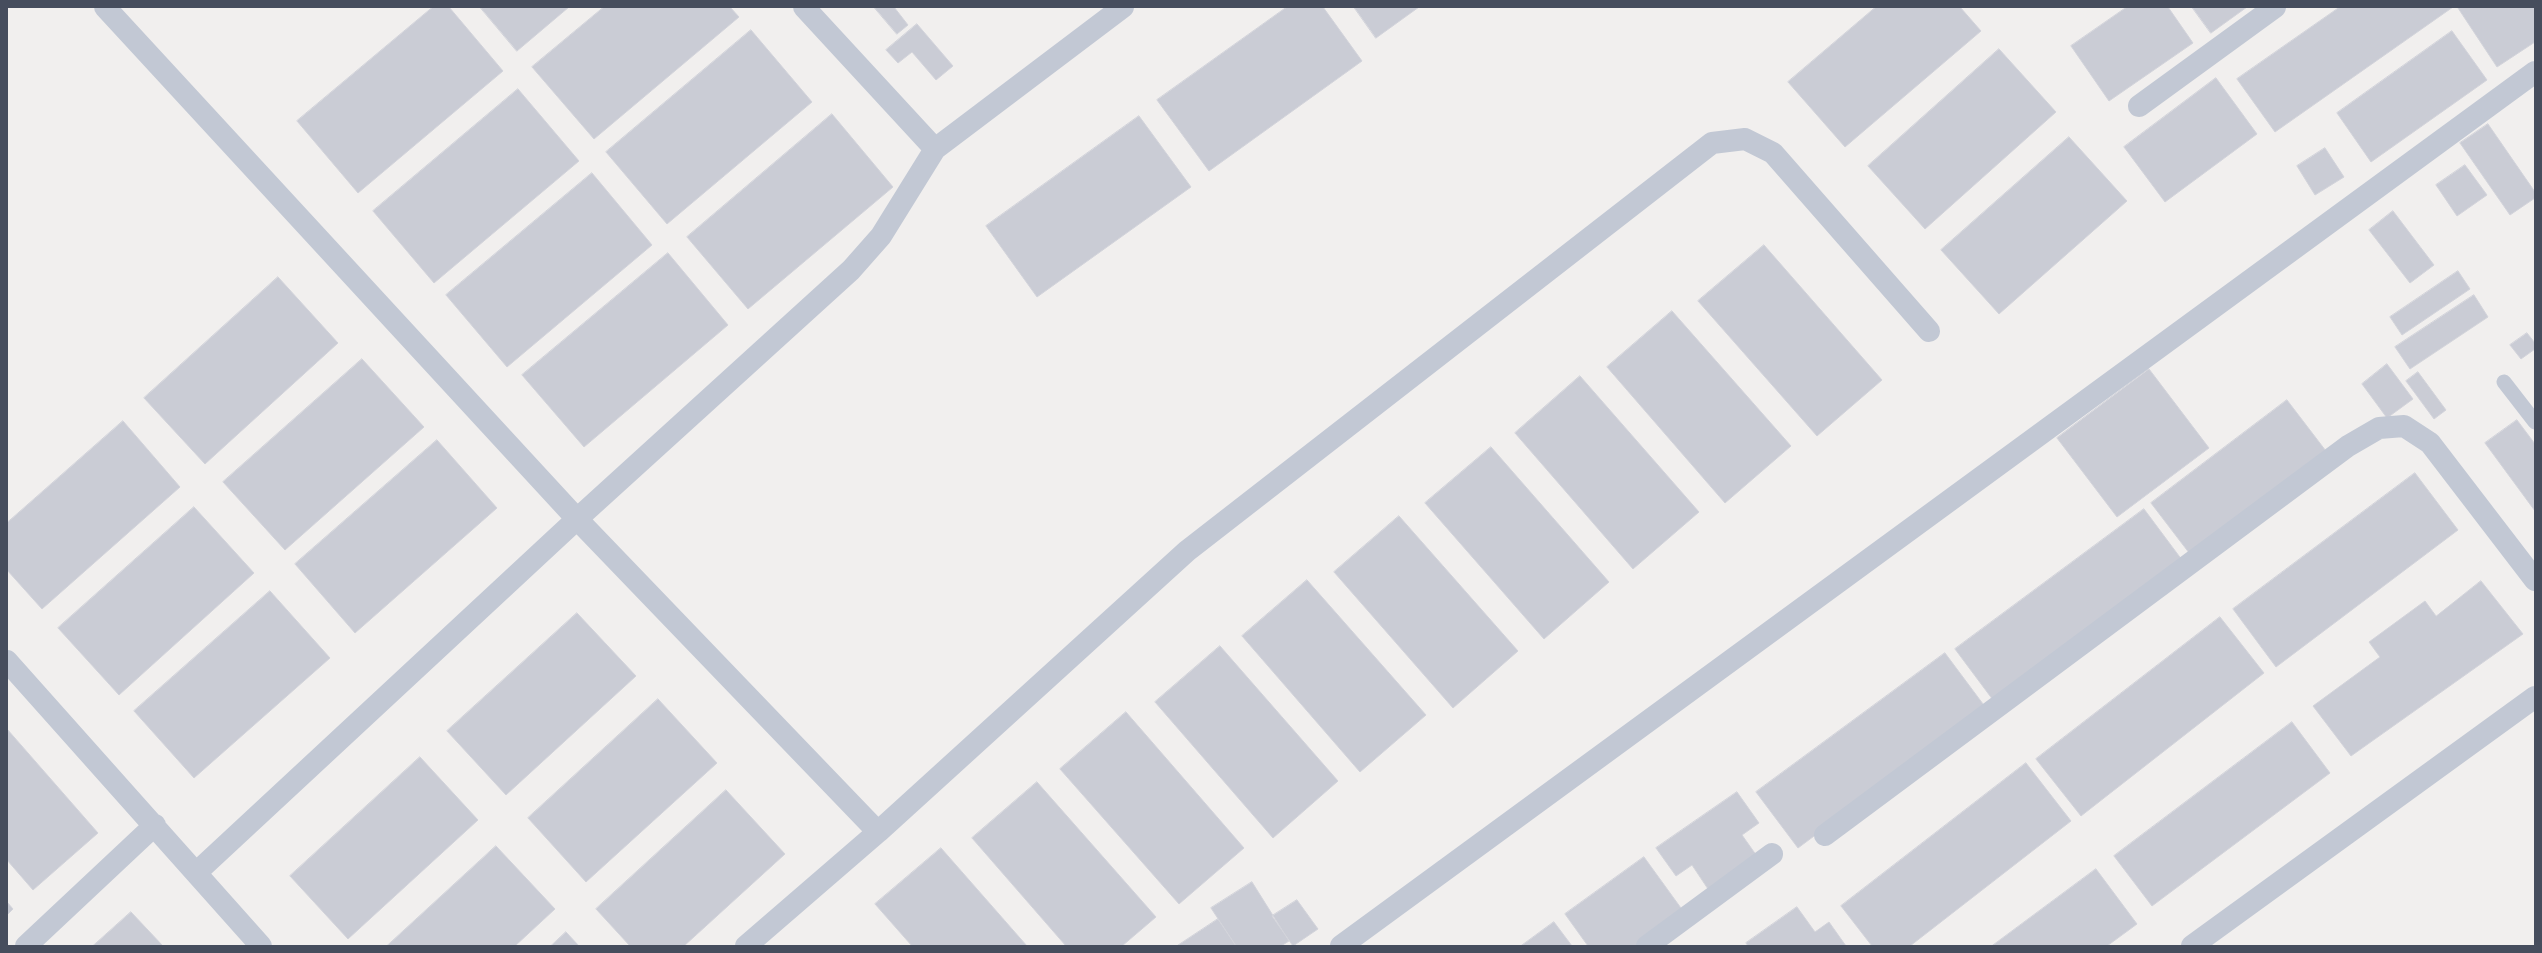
<!DOCTYPE html>
<style>
body{margin:0}
#map{position:relative;width:2542px;height:953px;overflow:hidden;background:#f1efee;font-family:"Open Sans",sans-serif}
canvas{display:block}
.frame{position:absolute;inset:0;border:8px solid #464d5d;pointer-events:none}
</style>
<div id="map">
<canvas width="2542" height="953"></canvas>
<div class="frame"></div>
</div>
<script>
const g = document.querySelector('canvas').getContext('2d');
g.lineJoin = 'round';
function paint(path, color) { g.fillStyle = color; g.fill(path, 'evenodd'); }
function trace(path, color, width, dash) { g.strokeStyle = color; g.lineWidth = width; g.lineCap = dash ? 'butt' : 'round'; g.setLineDash(dash || []); g.stroke(path); }
const building = new Path2D(`
 M433,7h16l54,64 -145,122 -61,-72z
 M480,7h89l-52,44z
 M604,7h126l9,10 -145,122 -62,-72z
 M874,7h20l14,18 -11,9z
 M1287,7h36l39,54 -153,110 -52,-71z
 M1354,7h65l-43,31z
 M1876,7h84l21,24 -136,116 -57,-65z
 M2127,7h41l25,36 -84,58 -38,-55z
 M2192,7h55l-36,26z
 M2340,7h113l-178,125 -38,-53z
 M2460,7h75v35l-38,25 -39,-59z
 M917,24l36,42 -17,14 -24,-28 -14,11 -12,-13z
 M751,30l61,72 -145,122 -61,-72z
 M2452,31l35,49 -116,82 -34,-49z
 M1999,49l57,63 -131,117 -57,-63z
 M2216,78l41,56 -92,68 -41,-55z
 M518,89l61,72 -145,122 -61,-72z
 M832,114l61,73 -145,122 -61,-72z
 M1139,116l52,71 -154,110 -51,-71z
 M2488,124l47,68v6l-25,17 -50,-72z
 M2069,137l58,64 -128,113 -58,-64z
 M2325,148l19,29 -29,18 -18,-29z
 M2465,165l22,30 -30,21 -21,-31z
 M592,173l60,72 -145,122 -61,-72z
 M2393,211l41,54 -24,18 -41,-53z
 M1764,245l118,135 -65,56 -119,-135z
 M668,253l60,72 -144,122 -62,-72z
 M2458,271l12,18 -68,46 -12,-18z
 M278,277l60,66 -133,121 -61,-66z
 M2474,295l14,22 -78,52 -15,-22z
 M1672,311l119,135 -66,57 -118,-136z
 M2527,333l8,10v6l-14,10 -11,-14z
 M362,359l62,68 -139,123 -62,-68z
 M2387,364l26,35 -26,19 -25,-34z
 M2149,369l60,79 -92,69 -60,-79z
 M2418,372l28,38 -12,9 -28,-38z
 M1580,376l119,136 -66,57 -118,-136z
 M2287,400l42,55 -136,103 -42,-55z
 M2517,420l18,24v67l-50,-68z
 M123,421l57,66 -138,122 -35,-39v-47z
 M437,440l60,68 -142,125 -60,-69z
 M1491,447l118,135 -65,57 -119,-136z
 M2415,473l43,57 -182,137 -43,-58z
 M194,507l60,66 -135,122 -61,-67z
 M2144,509l41,55 -189,140 -41,-55z
 M1399,516l119,135 -65,57 -119,-136z
 M1307,580l119,135 -66,57 -118,-136z
 M2481,581l42,53 -172,122 -38,-50 67,-49 -11,-15 56,-41 11,15z
 M270,591l60,67 -136,120 -60,-67z
 M577,613l59,63 -130,119 -59,-64z
 M2220,617l44,56 -183,143 -45,-57z
 M1220,646l118,135 -65,57 -118,-136z
 M1945,653l41,55 -188,140 -42,-56z
 M658,699l59,64 -131,119 -58,-64z
 M1126,712l118,136 -65,56 -119,-135z
 M2292,722l38,51 -178,133 -38,-50z
 M7,729l91,104 -65,57 -26,-30z
 M420,757l58,63 -130,119 -58,-63z
 M2026,763l45,58 -161,125h-38l-31,-40z
 M1037,782l119,135 -34,29h-56l-94,-108z
 M726,790l59,64 -101,92h-54l-34,-37z
 M1737,792l22,31 -17,12 17,24 -49,33 -18,-27 -16,11 -20,-28z
 M496,846l59,63 -40,37h-128z
 M941,848l86,98h-115l-37,-42z
 M1644,857l42,58 -43,31h-55l-23,-32z
 M2096,869l41,55 -30,22h-115z
 M1252,882l37,59 -8,5h-45l-25,-38z
 M1297,900l21,29 -25,17 -21,-30z
 M7,902l6,7 -6,6z
 M1797,907l18,25 14,-10 17,24h-98l-2,-3z
 M131,912l32,34h-70z
 M1218,919l18,27h-59z
 M1554,922l18,24h-51z
 M566,932l13,14h-28z`);
paint(building, '#caccd5');
trace(building, '#d2d3da', 1);
trace(new Path2D(`
 M2504,382l31,40`), '#c2c8d4', 15);
trace(new Path2D(`
 M105,7l472,512 301,313
 M804,7l131,142
 M2139,106l136,-99
 M7,661l254,285
 M1825,835l523,-389 31,-18 25,-2 26,17 105,137
 M197,872l380,-353 274,-249 30,-34 54,-87 188,-142
 M26,946l129,-121
 M746,946l132,-114 309,-281 525,-408 33,-4 28,14 156,178
 M1341,946l1194,-874
 M1647,946l125,-92
 M2192,946l343,-249`), '#c2c8d4', 22);
</script>
